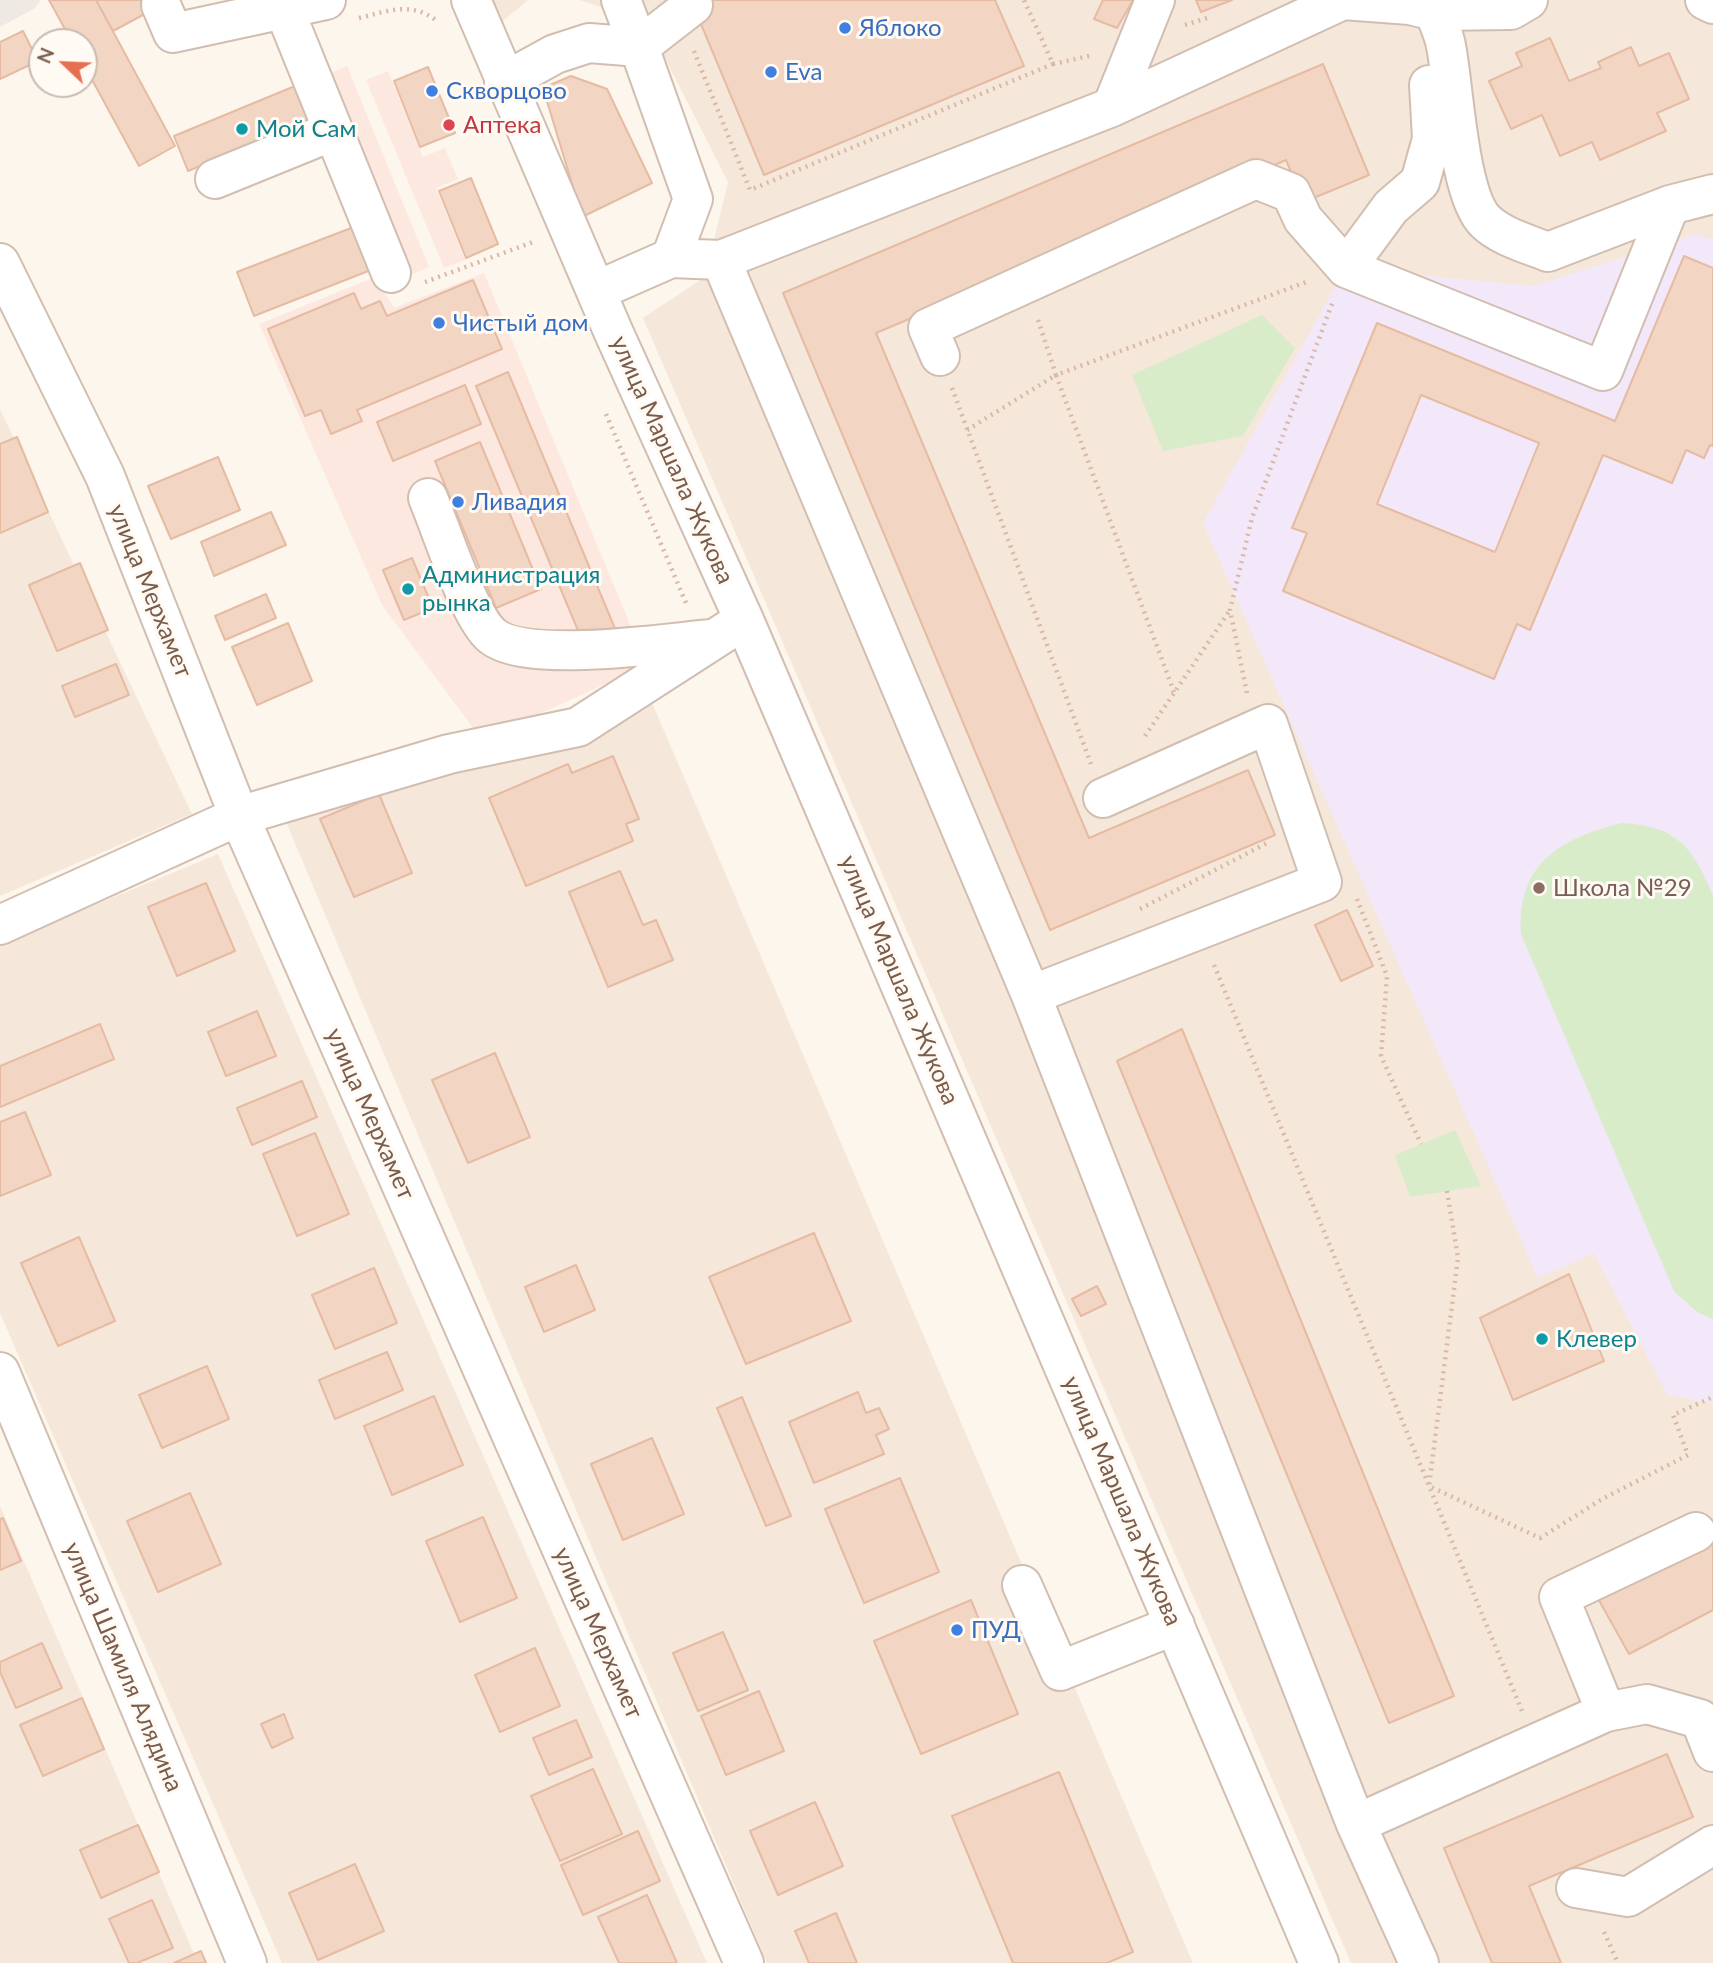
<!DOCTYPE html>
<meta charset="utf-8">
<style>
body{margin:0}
#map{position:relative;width:1713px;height:1963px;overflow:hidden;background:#fdf6ec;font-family:Lato,sans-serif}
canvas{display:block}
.north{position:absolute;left:28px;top:28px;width:70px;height:70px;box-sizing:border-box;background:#fffaf3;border:2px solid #cabbb1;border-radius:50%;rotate:293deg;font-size:19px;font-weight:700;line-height:28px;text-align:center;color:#7a5c4d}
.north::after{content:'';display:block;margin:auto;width:24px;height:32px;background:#e76f51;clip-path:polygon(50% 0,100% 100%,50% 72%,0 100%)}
</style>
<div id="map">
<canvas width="1713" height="1963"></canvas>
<div class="north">N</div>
</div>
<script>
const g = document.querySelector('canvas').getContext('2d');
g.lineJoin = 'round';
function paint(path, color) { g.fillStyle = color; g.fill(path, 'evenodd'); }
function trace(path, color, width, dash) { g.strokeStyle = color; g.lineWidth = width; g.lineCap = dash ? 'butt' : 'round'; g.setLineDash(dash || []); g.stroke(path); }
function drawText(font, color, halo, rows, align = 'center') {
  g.font = font + ' Lato,sans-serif'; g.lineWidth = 6; g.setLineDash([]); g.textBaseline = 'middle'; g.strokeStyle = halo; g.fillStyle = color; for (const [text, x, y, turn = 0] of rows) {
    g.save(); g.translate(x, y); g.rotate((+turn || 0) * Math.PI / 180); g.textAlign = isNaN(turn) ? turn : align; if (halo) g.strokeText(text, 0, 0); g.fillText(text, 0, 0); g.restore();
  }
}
paint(new Path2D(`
 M486,0h42l-31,26z
 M580,0h1133v1963h-362l-708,-1645 62,-41 23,-95 -81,-159z
 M0,409l192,405 -192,82z
 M644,684l549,1279h-426l-481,-1141z
 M218,854l489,1109h-425l-282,-650v-369z
 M0,1506l198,457h-198z`), '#f5e8da');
paint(new Path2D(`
 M347,66l82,201 -26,11 -82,-201z
 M388,71l35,86 22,-9 13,31 -22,9 29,72 -21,8 -78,-188z
 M484,273l163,392 -165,75 -100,-135 -123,-281 116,-47 19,31z`), '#fde8e0');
paint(new Path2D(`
 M0,0h41l-6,8 -35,19z`), '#efe9e4');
paint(new Path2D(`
 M1696,234l17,6v1163l-46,-8 -73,-142 -56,25 -335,-755 143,-255 187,18z`), '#f3e8fa');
paint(new Path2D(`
 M1262,315l33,33 -52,88 -80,15 -31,-76z
 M1621,823c56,3 71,23 92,72v424l-16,-7 -23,-21 -153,-357c-4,-70 38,-95 100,-111z
 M1455,1130l26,56 -71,11 -15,-42z`), '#d8ecc9');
const building = new Path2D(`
 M49,0h47l79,146 -36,20 -55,-101v-23h-12z
 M96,0h73v1l-56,30z
 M691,0h304l29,66 -260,109z
 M1103,0h30l-16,28 -23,-9z
 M1196,0h36l-31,12z
 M23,31l15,30 -38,18v-37z
 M1550,38l19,43 32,-13 -3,-6 33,-15 8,19 30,-13 20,46 -32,14 9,18 -66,29 -8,-18 -32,14 -18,-41 -31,14 -22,-48 33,-15 -6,-13z
 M1323,64l46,111 -65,27 -18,-42 -410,173 213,505 159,-68 27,65 -225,95 -267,-637z
 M428,67l27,66 -35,14 -26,-66z
 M571,76l36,13 45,94 -70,34 -39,-129z
 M295,86l14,36 -121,49 -14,-35z
 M471,178l27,66 -32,14 -27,-67z
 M364,223l17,43 -127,50 -17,-44z
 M1684,256l29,12v178l-3,-1 -6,13 -18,-8 -14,33 -69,-28 -73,175 -13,-6 -23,55 -211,-88 24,-58 -15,-5 85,-205 238,98zM1421,395l118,48 -44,109 -118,-48z
 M473,280l29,69 -145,61 5,11 -31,13 -10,-24 -16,6 -37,-87 86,-36 7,16 19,-8 7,15z
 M508,372l108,259 -37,2 -103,-247z
 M465,385l16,39 -88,37 -16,-39z
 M17,437l31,75 -48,21v-89z
 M480,442l61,147 -45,19 -61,-147z
 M218,457l22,53 -69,29 -23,-53z
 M271,512l15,33 -72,31 -13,-34z
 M412,558l21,50 -29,12 -21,-50z
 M80,563l28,67 -51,21 -28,-66z
 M266,594l10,24 -51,22 -10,-24z
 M288,623l24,58 -55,24 -25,-58z
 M116,664l13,31 -54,22 -13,-31z
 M613,756l26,63 -13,5 7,17 -107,45 -37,-88 79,-34 4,9z
 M379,794l33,79 -58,24 -34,-78z
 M620,871l23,54 13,-5 17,40 -65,27 -39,-95z
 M206,883l29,68 -58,25 -29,-69z
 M1347,910l26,56 -32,15 -26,-56z
 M257,1011l19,45 -50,20 -18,-44z
 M100,1024l14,35 -114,48v-41z
 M1182,1029l272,667 -65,27 -272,-662z
 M495,1053l35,84 -62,26 -36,-83z
 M302,1081l15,36 -65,28 -15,-37z
 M25,1112l26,63 -51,21v-74z
 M315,1133l34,81 -52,22 -34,-82z
 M814,1233l37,88 -105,43 -37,-87z
 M79,1237l36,84 -57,25 -37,-83z
 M576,1265l19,45 -51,22 -19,-45z
 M374,1268l23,55 -62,26 -23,-54z
 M1569,1274l35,87 -91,39 -33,-82z
 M1097,1286l9,18 -25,12 -9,-17z
 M387,1352l16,38 -68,29 -16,-39z
 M207,1366l22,53 -67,29 -23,-53z
 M858,1392l8,21 13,-5 10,21 -13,6 8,19 -70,29 -25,-61z
 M434,1396l29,69 -71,30 -28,-69z
 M742,1397l49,119 -25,10 -49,-118z
 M652,1438l32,76 -61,26 -32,-76z
 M900,1478l39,94 -75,31 -39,-94z
 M190,1493l31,71 -63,28 -31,-71z
 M483,1517l34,81 -57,24 -34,-81z
 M3,1518l18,43 -21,9v-51z
 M1713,1539v71l-84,44 -33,-59z
 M971,1600l47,114 -97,40 -47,-113z
 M723,1632l25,58 -50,21 -25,-58z
 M42,1643l20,45 -46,20 -16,-36v-10z
 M535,1648l25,58 -60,26 -25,-57z
 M759,1691l25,60 -58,24 -25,-59z
 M82,1698l22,51 -61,27 -23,-51z
 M284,1714l9,24 -21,10 -11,-24z
 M576,1720l16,37 -43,18 -16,-37z
 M1667,1754l26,63 -164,69 32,77h-69l-48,-115z
 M593,1769l29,65 -62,27 -29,-65z
 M1059,1772l74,180 -26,11h-94l-61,-147z
 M815,1802l28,64 -65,29 -28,-64z
 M138,1825l21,47 -58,26 -21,-48z
 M638,1831l22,50 -77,34 -22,-50z
 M355,1864l29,67 -66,29 -29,-67z
 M647,1895l30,68h-58l-21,-46z
 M152,1900l21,48 -36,15h-8l-20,-44z
 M836,1913l21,50h-48l-14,-32z
 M201,1951l5,12h-32z`);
paint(building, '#f3d5c3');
trace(building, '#e6bba3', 2);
const minor = new Path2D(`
 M471,0l142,331 131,289 575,1343
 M621,0l18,47 54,-42
 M1705,0l8,4
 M161,5l12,28 153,-33
 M284,9l107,264
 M1434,11l77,-1 17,-10
 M504,82l51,-28 34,-11 50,4 54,152 -22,59 -75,33
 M1429,85l3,54 -12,43 -29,25 -45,61 257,103 67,-166
 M1112,107l43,-107
 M215,179l118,-48
 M671,258l50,2 391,-153 231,-107 67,5 24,6c4,11 10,23 12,35 8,39 12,150 40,176 16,15 42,22 62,30l122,-47 43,-11
 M721,260l310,735 325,829 63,139
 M0,263l105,213 134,340 505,1147
 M940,356l-12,-28 328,-149 35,14 12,26 43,49
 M428,498c13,31 40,115 62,136 31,31 175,9 221,5
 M0,925l239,-109 210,-62 129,-27 166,-107
 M1031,995l291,-113 -54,-158 -165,74
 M0,1372l247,591
 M1022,1585l38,86 115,-46
 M1606,1712l41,-8 53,15 13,33
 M1356,1824l250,-112 -47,-115 137,-65
 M1576,1888l52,9 85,-52`);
trace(minor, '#d1beb0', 42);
trace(new Path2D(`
 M359,18c29,-7 52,-17 78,3
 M1185,25l25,-8
 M694,51l56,139 303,-126 -29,-64
 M1053,64l40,-9
 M425,282l108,-40
 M1038,320l18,55 253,-94
 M952,388l139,376
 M606,414l80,189
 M967,430l89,-55 118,317
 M1247,693l-17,-83 22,-92 81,-217
 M1145,736l85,-126
 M1357,899l30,77 -6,80 40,88
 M1140,909l129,-67
 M1214,965l308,746
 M1447,1191l11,67 -29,228 111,52 64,-40 84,-43 -15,-40 40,-18
 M1604,1932l14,31`), '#d9b8a5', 4.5, [2, 5]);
trace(minor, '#fff', 38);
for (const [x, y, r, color] of [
 [845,28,7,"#3f7fe0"],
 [771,72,7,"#3f7fe0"],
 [432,91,7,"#3f7fe0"],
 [449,125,7,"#e0444e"],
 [242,129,7,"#0f9aa8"],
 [439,323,7,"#3f7fe0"],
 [458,502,7,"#3f7fe0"],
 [408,589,7,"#0f9aa8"],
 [1539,888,7,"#8d6e63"],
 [1542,1339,7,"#0f9aa8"],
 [957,1630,7,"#3f7fe0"]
]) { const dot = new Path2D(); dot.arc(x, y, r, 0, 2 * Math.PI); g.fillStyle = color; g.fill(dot); trace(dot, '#fffaf3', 2.5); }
drawText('24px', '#366cbe', '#fffaf3', [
 ["Яблоко",859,28],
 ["Eva",785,72],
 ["Скворцово",446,91],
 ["Чистый дом",453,323],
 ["Ливадия",472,502],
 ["ПУД",971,1630]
], 'left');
drawText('24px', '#be3a42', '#fffaf3', [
 ["Аптека",463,125]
], 'left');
drawText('24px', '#0d838f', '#fffaf3', [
 ["Мой Сам",256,129],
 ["Администрация",422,575],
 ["рынка",422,603],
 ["Клевер",1556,1339]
], 'left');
drawText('24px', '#7a5c4d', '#fffaf3', [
 ["улица Маршала Жукова",672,460,66],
 ["улица Мерхамет",150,591,68],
 ["улица Маршала Жукова",899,980,67],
 ["улица Мерхамет",370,1114,66],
 ["улица Маршала Жукова",1122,1501,67],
 ["улица Мерхамет",598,1633,66],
 ["улица Шамиля Алядина",123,1667,67]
]);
drawText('24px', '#785e54', '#fffaf3', [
 ["Школа №29",1553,888]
], 'left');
</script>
